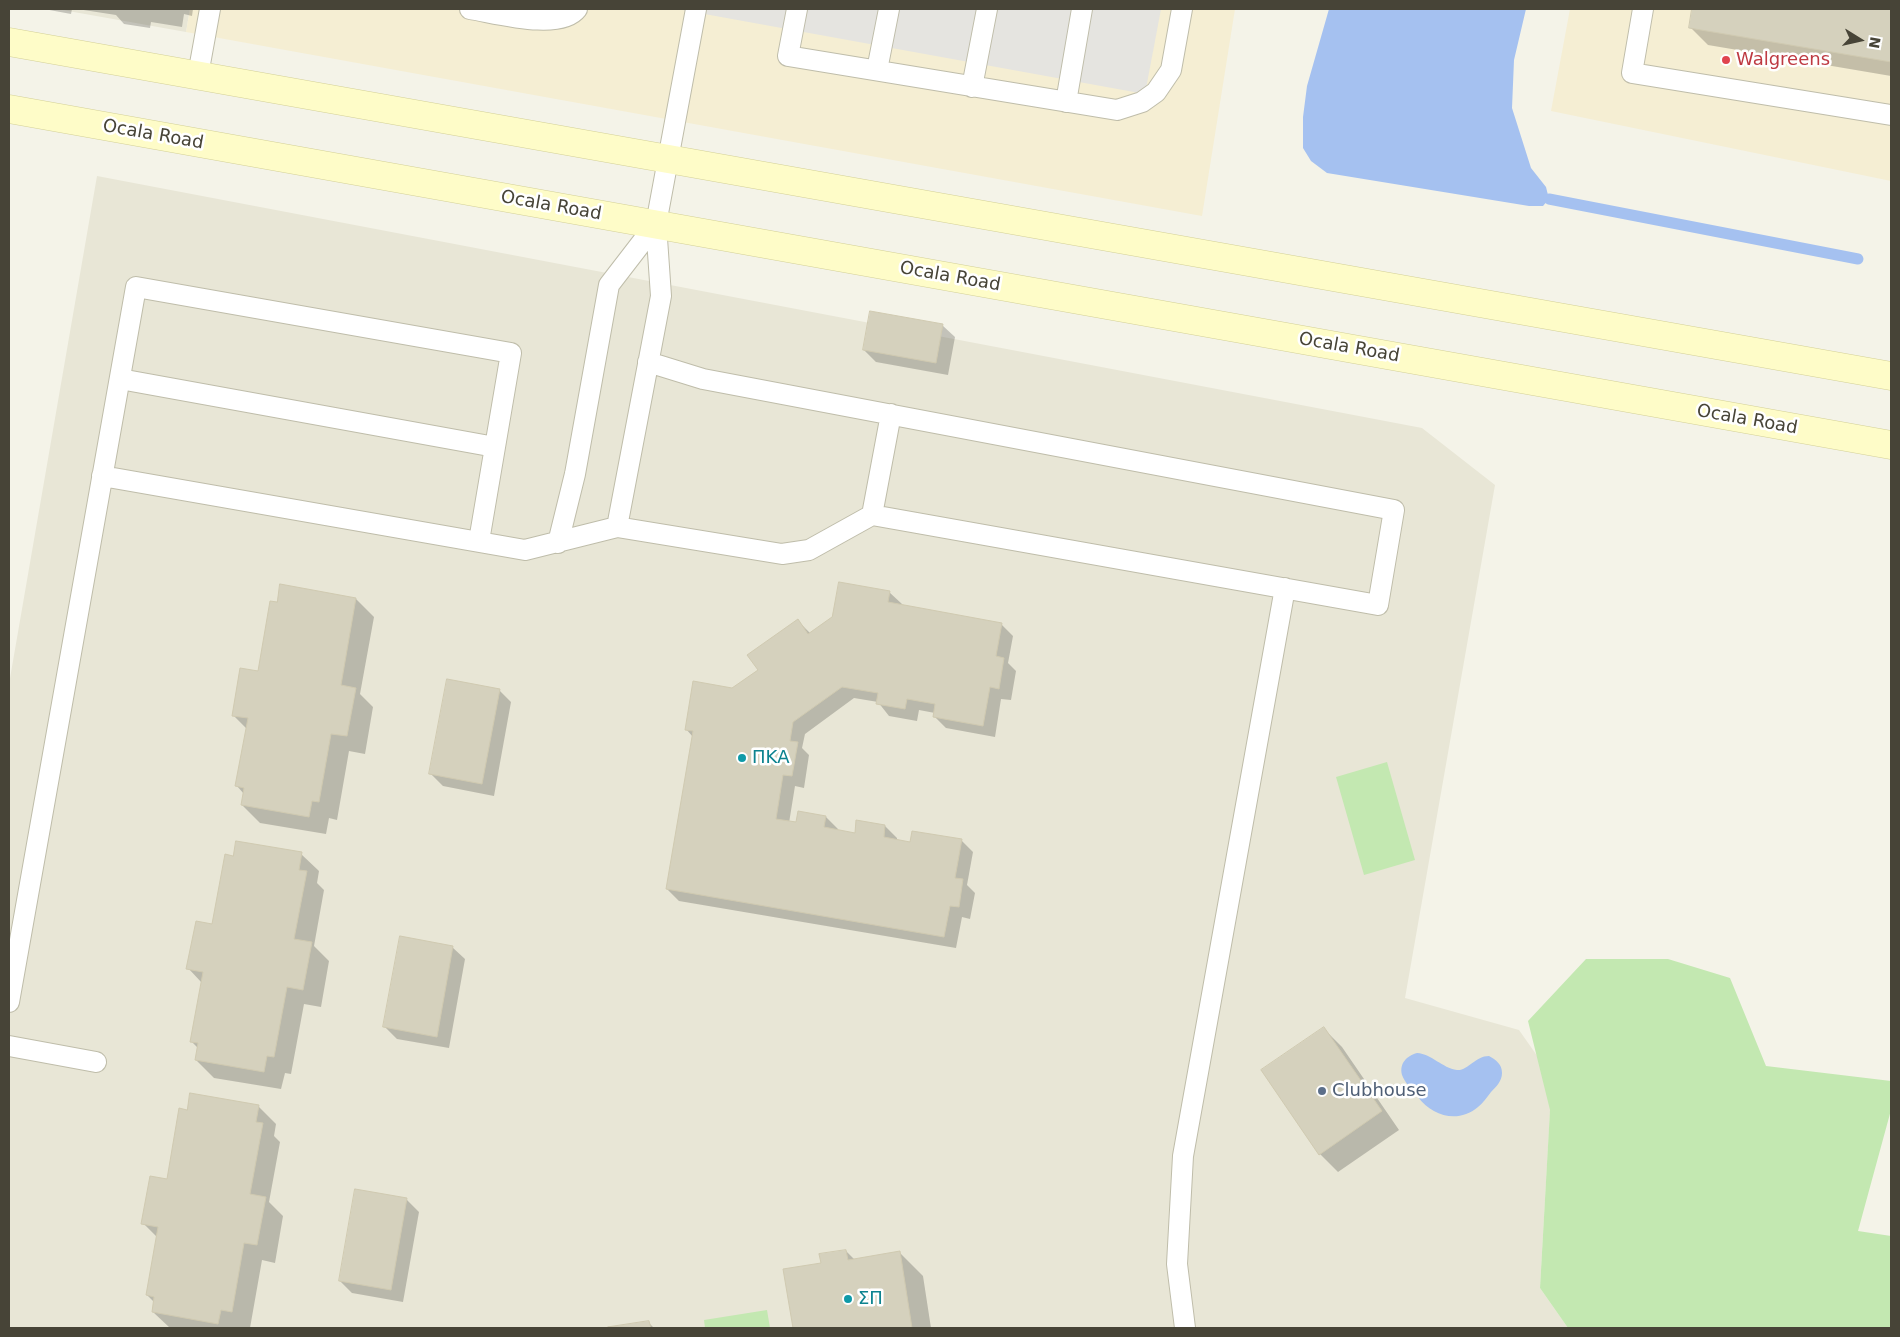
<!DOCTYPE html>
<meta charset="utf-8">
<style>
body{margin:0}
#map{position:relative;width:1900px;height:1337px;overflow:hidden;background:#f4f3e8;font-family:"DejaVu Sans",sans-serif}
canvas{display:block}
.frame{position:absolute;inset:0;border:10px solid #474437;pointer-events:none}
.north{position:absolute;left:1835px;top:15px;width:50px;height:50px;-webkit-text-stroke:4px #fff;paint-order:stroke;rotate:100deg;font-size:14px;font-weight:700;line-height:20px;text-align:center;color:#474437}
.north::after{content:'';display:block;margin:auto;width:18px;height:22px;background:#474437;clip-path:polygon(50% 0,100% 100%,50% 72%,0 100%)}
</style>
<div id="map">
<canvas width="1900" height="1337"></canvas>
<div class="frame"></div>
<div class="north">N</div>
</div>
<script>
const g = document.querySelector('canvas').getContext('2d');
g.lineJoin = 'round';
function paint(path, color) { g.fillStyle = color; g.fill(path, 'evenodd'); }
function trace(path, color, width, dash) { g.strokeStyle = color; g.lineWidth = width; g.lineCap = dash ? 'butt' : 'round'; g.setLineDash(dash || []); g.stroke(path); }
function drawText(font, color, halo, rows, align = 'center') {
  g.font = font + ' "DejaVu Sans",sans-serif'; g.lineWidth = 5; g.setLineDash([]); g.textBaseline = 'middle'; g.strokeStyle = halo; g.fillStyle = color; for (const [text, x, y, turn = 0] of rows) {
    g.save(); g.translate(x, y); g.rotate((+turn || 0) * Math.PI / 180); g.textAlign = isNaN(turn) ? turn : align; if (halo) g.strokeText(text, 0, 0); g.fillText(text, 0, 0); g.restore();
  }
}
paint(new Path2D(`
 M57,9h133l-4,23z
 M97,176l1325,252 73,57 -90,513 114,32 33,47 -12,211 28,40h-1559v-644z`), '#e8e6d6');
paint(new Path2D(`
 M190,9h1045l-33,207 -1016,-184z
 M1570,9h321v172l-340,-70z`), '#f5eed3');
paint(new Path2D(`
 M1387,762l28,98 -51,15 -28,-98z
 M1586,959h82l62,19 36,88 125,15v29l-33,121 33,5v92h-323l-28,-40 10,-178 -22,-89z
 M767,1310l3,18h-65l-1,-8z`), '#c3e8b1');
paint(new Path2D(`
 M677,9h484l-16,85z`), '#e5e4e0');
paint(new Path2D(`
 M1329,9h197l-12,51 -2,48 19,60 15,19 3,12 -6,7h-14l-202,-33 -16,-12 -8,-13v-31l4,-31z
 M1417,1053c15,1 25,15 40,17 11,1 18,-14 32,-14 7,4 13,8 13,17 0,8 -6,14 -11,19 -4,5 -8,11 -13,15 -20,17 -46,9 -60,-10 -5,-6 -13,-14 -16,-22 -3,-12 5,-19 15,-22z`), '#a5c1f0');
paint(new Path2D(`
 M44,9h28l-1,5z
 M77,9h116l-1,7 -8,-2 -2,13 -31,-5 -1,6 -26,-4 -8,-9z
 M1693,9h198v67l-183,-31 -18,-18z
 M942,325l13,12 -7,38 -72,-13 -12,-12z
 M889,592l13,12 -1,2 100,18 12,12 -5,27 8,8 -5,29 -10,-1 -6,38 -49,-9 -12,-12 1,-3 -16,-3 -2,11 -28,-5 -11,-14 -24,-4 -49,36 -3,14 7,7 -5,33 -9,-2 -6,37 8,1 29,-7 12,12 -1,2 19,3 29,-8 12,12v3l14,2 50,-3 12,12 -6,33 8,8 -5,26 -8,-2 -6,31 -277,-47 -12,-12 26,-152 -7,-8 46,-39 27,-19 39,-50 13,13z
 M356,599l18,18 -14,77 13,13 -8,47 -16,-3 -12,69 -8,-2 -3,16 -66,-11 -18,-18 2,-11 -7,-8 10,-57 -14,-14 26,-43z
 M499,690l12,12 -17,94 -51,-10 -12,-12z
 M301,854l18,17 -2,12 7,7 -10,56 15,15 -8,46 -17,-3 -13,70 -6,-1 -4,16 -67,-11 -18,-18 3,-11 -7,-7 10,-59 -14,-15 25,-43 21,-68z
 M452,947l13,12 -16,89 -52,-9 -12,-12z
 M1324,1029l18,18 57,83 -61,42 -18,-18z
 M258,1106l18,18 -2,12 6,6 -11,60 14,14 -8,47 -13,-3 -12,68h-80l-17,-16 2,-9 -8,-8 11,-57 -15,-15 25,-42 20,-70z
 M407,1200l12,12 -16,90 -51,-9 -12,-12z
 M846,1251l9,9 44,-8 24,24 8,52h-137l-10,-58 39,-6z
 M648,1322l6,6h-44z`), '#0003');
trace(new Path2D(`
 M1549,199l309,60`), '#a5c1f0', 11);
const building = new Path2D(`
 M1692,9h199v53l-202,-34z
 M870,311l73,13 -7,39 -73,-13z
 M839,582l51,9 -2,11 114,21 -6,33 8,2 -5,31 -9,-2 -7,39 -50,-9 2,-13 -28,-5 -2,10 -29,-5 2,-11 -36,-6 -49,35 -3,19 8,1 -6,34 -9,-1 -7,44 20,3 2,-11 28,5 -2,11 31,6 1,-13 29,5 -1,12 26,5 2,-11 50,8 -7,39 8,1 -4,28 -9,-1 -6,31 -278,-48 27,-158 -8,-1 8,-49 39,7 26,-18 -11,-15 51,-36 10,15 24,-17z
 M280,584l76,14 -15,87 15,3 -9,48 -16,-2 -12,68 -7,-1 -3,16 -68,-12 3,-17 -9,-2 13,-68 -16,-2 8,-48 18,3 12,-70 7,1z
 M447,679l53,10 -18,95 -53,-10z
 M236,841l66,11 -3,18 8,1 -13,68 18,3 -9,48 -16,-3 -13,70 -7,-1 -3,16 -69,-12 3,-17 -8,-1 13,-70 -17,-3 10,-48 16,3 13,-70 8,2z
 M400,936l53,10 -16,91 -54,-10z
 M1324,1027l58,84 -63,44 -58,-85z
 M190,1093l69,12 -3,17 7,1 -13,71 16,3 -9,48 -13,-2 -12,69 -11,-2 -3,14 -66,-12 2,-15 -8,-2 12,-68 -17,-3 9,-48 17,3 12,-71 8,2z
 M355,1189l52,9 -16,92 -52,-9z
 M846,1250l2,10 52,-9 12,77h-119l-10,-59 38,-6 -2,-9z
 M649,1321l2,7 -43,-1z`);
paint(building, '#d5d1bd');
trace(building, '#d0cab1', 1);
const service = new Path2D(`
 M470,9c26,4 90,22 107,0
 M797,9l-9,47 329,54 25,-8 14,-10 15,-22 11,-61
 M1643,9l-11,64 259,42
 M877,70l12,-61
 M198,75l12,-66
 M972,87l15,-78
 M1066,102l16,-93
 M120,379l375,68
 M102,476l423,74 92,-23 165,27 27,-4 63,-35 506,90 16,-95 -691,-131 -55,-17
 M872,515l19,-101
 M617,527l44,-231 -5,-72 40,-215
 M558,543l17,-69 34,-189 47,-61
 M9,1002l127,-715 375,66 -32,188
 M9,1046l87,16
 M1185,1328l-8,-64 6,-108 102,-568`);
const secondary = new Path2D(`
 M9,42l1882,334
 M9,109l1882,336`);
trace(service, '#bfbdaa', 22);
trace(secondary, '#d3d098', 29);
trace(service, '#fff', 20);
trace(secondary, '#fefcc8', 28);
for (const [x, y, r, color] of [
 [1726,60,5,"#e0444e"],
 [742,758,5,"#0f9aa8"],
 [1322,1091,5,"#5c6f8a"],
 [848,1299,5,"#0f9aa8"]
]) { const dot = new Path2D(); dot.arc(x, y, r, 0, 2 * Math.PI); g.fillStyle = color; g.fill(dot); trace(dot, '#fff', 2); }
drawText('18px', '#be3a42', '#fff', [
 ["Walgreens",1736,60]
], 'left');
drawText('18px', '#474437', '#fff', [
 ["Ocala Road",153,135,10],
 ["Ocala Road",551,206,10],
 ["Ocala Road",950,277,10],
 ["Ocala Road",1349,348,10],
 ["Ocala Road",1747,420,10]
]);
drawText('18px', '#0d838f', '#fff', [
 ["ΠΚΑ",752,758],
 ["ΣΠ",858,1299]
], 'left');
drawText('18px', '#4e5e75', '#fff', [
 ["Clubhouse",1332,1091]
], 'left');
</script>
